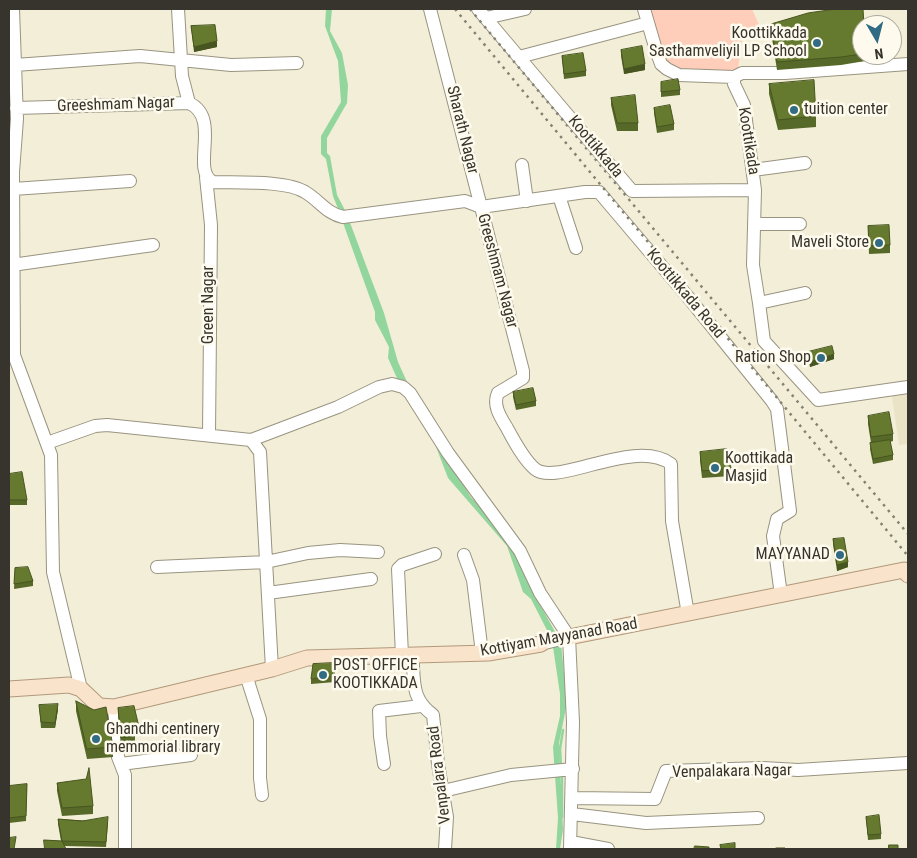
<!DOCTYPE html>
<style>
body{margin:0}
#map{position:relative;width:917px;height:858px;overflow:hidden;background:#f3eed8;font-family:"Roboto Condensed",sans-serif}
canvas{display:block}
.frame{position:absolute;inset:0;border:10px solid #36342c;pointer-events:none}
.north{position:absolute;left:852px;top:15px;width:50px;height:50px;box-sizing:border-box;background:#fefbee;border:1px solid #aeaba0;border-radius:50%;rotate:172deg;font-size:14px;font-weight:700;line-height:20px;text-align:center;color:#36342c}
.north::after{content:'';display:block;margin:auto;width:18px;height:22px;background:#316b84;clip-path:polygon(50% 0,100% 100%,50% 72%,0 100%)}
</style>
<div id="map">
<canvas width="917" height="858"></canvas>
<div class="frame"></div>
<div class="north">N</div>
</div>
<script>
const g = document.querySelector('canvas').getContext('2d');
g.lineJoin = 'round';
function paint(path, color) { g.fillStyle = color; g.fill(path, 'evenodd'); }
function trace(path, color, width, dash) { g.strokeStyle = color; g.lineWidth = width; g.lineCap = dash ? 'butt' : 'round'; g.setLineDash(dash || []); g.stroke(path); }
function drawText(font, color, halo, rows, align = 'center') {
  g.font = font + ' "Roboto Condensed",sans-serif'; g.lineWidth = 5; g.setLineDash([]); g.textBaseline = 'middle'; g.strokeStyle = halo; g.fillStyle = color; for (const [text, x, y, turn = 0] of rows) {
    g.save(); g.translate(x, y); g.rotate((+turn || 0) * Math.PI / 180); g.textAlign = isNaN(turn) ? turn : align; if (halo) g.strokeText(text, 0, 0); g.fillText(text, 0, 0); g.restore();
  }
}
paint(new Path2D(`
 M908,392v52l-9,1 -7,-49z`), '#eae3c6');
paint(new Path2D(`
 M649,9h103l12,27 -22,4 -4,29c-25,3 -48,5 -71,-5z`), '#feceba');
paint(new Path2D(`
 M326,9h6l-2,22 12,22 6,32 -1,18 -20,35v15l3,3 7,39 10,19h-7l-7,-18 -7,-37 -5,-5v-18l20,-34 -3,-41 -13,-35z
 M342,220h7l35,93 14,49 19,42 53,92 37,40 21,47 30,54 -7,1 -20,-39 -8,-7 -16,-46 -59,-68 -15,-39 -29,-45 -16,-36 1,-11 -14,-27v-8z
 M561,643l6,60 -8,40 4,87 -3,19h-4l2,-31 -5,-71 7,-31v-22l-7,-47z`), '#92d69e');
trace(new Path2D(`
 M561,767l-1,-18 3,-19
 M562,775v42`), '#92d69e', 2.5);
const minor = new Path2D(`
 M13,9l4,110 -4,53 1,183 37,100 2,117 28,117
 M178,9l4,67 7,27
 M430,9l51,198 104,-15h14l89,105 84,104 5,8 13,102 -13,8 -4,17 8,59
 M478,9l154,182 123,-1
 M644,9l12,41 5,14 6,5 12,6 55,2
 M486,18l39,-9
 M519,57l129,-34
 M15,65l125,-9 91,9 66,-2
 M16,108l173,-5c33,15 1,67 24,79 23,1 73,-2 92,10 14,8 22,22 38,25l122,-16 16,6 42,164v7l-25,15c-6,12 3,25 9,35 7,13 17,32 28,41 22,18 100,-32 136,-5l1,57 16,93
 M522,165l5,36
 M753,170l52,-7
 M206,177l5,48 -2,209
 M13,189l117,-8
 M559,196l17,52
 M755,224h45
 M12,265l141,-20
 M805,293l-46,10 -6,-38 2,-75 -11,-85 -10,-21v-7l8,-4h43l123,-9
 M759,303l5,38 54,59 90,-13
 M251,440l9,12 12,217
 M47,443l48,-17 12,-1 144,15 87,-33 41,-20 13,-3 11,3 7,6 38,60 72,98 20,42 29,44 4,85 -3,127
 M464,555l9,25 9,73
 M157,567l109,-5 42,-9 32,-3 38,2
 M268,593l103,-14
 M541,644l28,-7
 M412,654c3,27 -2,44 21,61l5,49 9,53 -2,32
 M402,655l-4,-86 4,-4 33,-11
 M246,675l14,44v59l2,17
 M114,707l4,50 7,18v74
 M121,764l70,-9
 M384,764l-4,-28 -1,-25 42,-5
 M443,791l68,-16 62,-6
 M573,798l82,1 11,-28 97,-3 35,2 110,-7
 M572,814l74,9 112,-5
 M571,842l37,7`);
const major = new Path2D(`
 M569,637l335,-67 4,5
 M9,689l60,-4 12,4 18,17 15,1 158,-38 35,-11 181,-5 53,-9`);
trace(minor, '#999480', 14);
trace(major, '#b2997c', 17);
trace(minor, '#fff', 12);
trace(major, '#f9e3ca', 15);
trace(new Path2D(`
 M455,9l453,547
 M470,9l438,525`), '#848173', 2.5, [2.5, 5]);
paint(new Path2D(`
 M771,24l91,1v30h3v6l-24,4 -64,5 -6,-38z
 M191,26l26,21 -23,5z
 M621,50l24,20 -21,4 -3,-18z
 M562,56l24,15v5l-22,3z
 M661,82l19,8v5l-19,2z
 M769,84l47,32v11l-38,3 -9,-36z
 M611,98l27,25v8h-21l-6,-26z
 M654,108l20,16v6l-17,3 -3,-20z
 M868,226l22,19v8l-21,1z
 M808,352l26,7 -24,8 -2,-10z
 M513,392l23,9v5l-20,4 -3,-13z
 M868,416l25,18v7l-3,1 3,13v5l-20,4 -3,-15 1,-6 -3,-19z
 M700,452l31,16v8l-29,2 -2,-18z
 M9,474l18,26v5h-18z
 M833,539l15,28 -11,4 -4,-27z
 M15,568l18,13v5l-19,3z
 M335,676v6l-24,2v-5z
 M76,701l37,46v10l-26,2 -11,-48z
 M39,705l19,4 -3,19h-14z
 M118,708l21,27 -4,1v8l-14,2 -3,-30z
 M57,783l36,23v8l-31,2 -5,-25z
 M27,784l-1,37 -17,2v-37z
 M866,817l15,17v5l-13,1z
 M58,819l50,3 -2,25 -42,-1 2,3h-21l-1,-9 17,1 -3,-17z`), '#576928');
paint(new Path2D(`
 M217,41v6l-23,5v-5z
 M645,64v6l-21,4v-5z
 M834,354v5l-24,8v-5z
 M848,562v5l-11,4v-6z
 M58,704v5l-3,19v-5z
 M139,727v8l-5,1v-7z`), '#475520');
const building = new Path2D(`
 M836,9h27l1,16h-2v29l-21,3 -64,5 -6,-38 37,-11z
 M215,25l2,16 -23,6 -3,-21z
 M642,46l3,18 -21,5 -3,-19z
 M583,53l3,18 -22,3 -2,-18z
 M678,79l2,11 -19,2v-10z
 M814,80l2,36 -38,4 -9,-36z
 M635,95l3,28h-21l-6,-25z
 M670,105l4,19 -17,3 -3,-19z
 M889,225l1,20 -21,1 -1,-20z
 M832,346l2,8 -24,8 -2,-10z
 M533,388l3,13 -20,4 -3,-13z
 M889,412l4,22 -22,3 -3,-21z
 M890,440l3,15 -20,4 -3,-16z
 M727,449l4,19 -29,3 -2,-19z
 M22,472l5,28h-18v-26z
 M844,538l4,24 -11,3 -4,-26z
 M28,567l5,14 -19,3 1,-16z
 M333,663l2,13 -24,3 2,-15z
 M76,701l18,9 12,-3 7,40 -26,2z
 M58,704l-3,19 -14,-1 -2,-17z
 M134,706l5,21 -5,2 1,7 -14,2 -3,-30z
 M89,768l4,38 -31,2 -5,-25 29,-4z
 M27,784l-1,32 -17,2v-32z
 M879,815l2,19 -13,1 -2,-18z
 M108,817l-2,25 -44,-1 -4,-22 24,2z
 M16,837l-2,12h-5v-11z
 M44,840l18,1 4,8h-21z
 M735,843v6h-14l-1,-4z
 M889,845h9v4h-9z
 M695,846l14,1v2h-15z
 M776,848h9v1h-9z`);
paint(building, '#657a2e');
trace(building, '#475520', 1);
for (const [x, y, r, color] of [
 [817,43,5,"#316b84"],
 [794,110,5,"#316b84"],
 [879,243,5,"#316b84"],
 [821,358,5,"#316b84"],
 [715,468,5,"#316b84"],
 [840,555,5,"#316b84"],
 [323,675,5,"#316b84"],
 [96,739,5,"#316b84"]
]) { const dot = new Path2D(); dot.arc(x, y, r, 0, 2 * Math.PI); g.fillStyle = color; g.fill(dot); trace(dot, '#fefbee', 2); }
drawText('16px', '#36342c', '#fefbee', [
 ["Koottikkada",807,34],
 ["Sasthamveliyil LP School",807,52],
 ["tuition center",804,110,"left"],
 ["Maveli Store",869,243],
 ["Ration Shop",811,358],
 ["Koottikada",725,459,"left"],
 ["Masjid",725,477,"left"],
 ["MAYYANAD",830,555],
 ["POST OFFICE",333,666,"left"],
 ["KOOTIKKADA",333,684,"left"],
 ["Ghandhi centinery",106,730,"left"],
 ["memmorial library",106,748,"left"]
], 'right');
drawText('16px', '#36342c', '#fefbee', [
 ["Greeshmam Nagar",116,105,-2],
 ["Sharath Nagar",462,130,76],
 ["Koottikada",748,141,81],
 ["Koottikkada",595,147,50],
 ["Greeshmam Nagar",497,271,75],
 ["Koottikkada Road",685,294,50],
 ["Green Nagar",209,305,-90],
 ["Kottiyam Mayyanad Road",559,638,-10],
 ["Venpalakara Nagar",732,772,-1],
 ["Venpalara Road",440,775,-97]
]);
</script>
